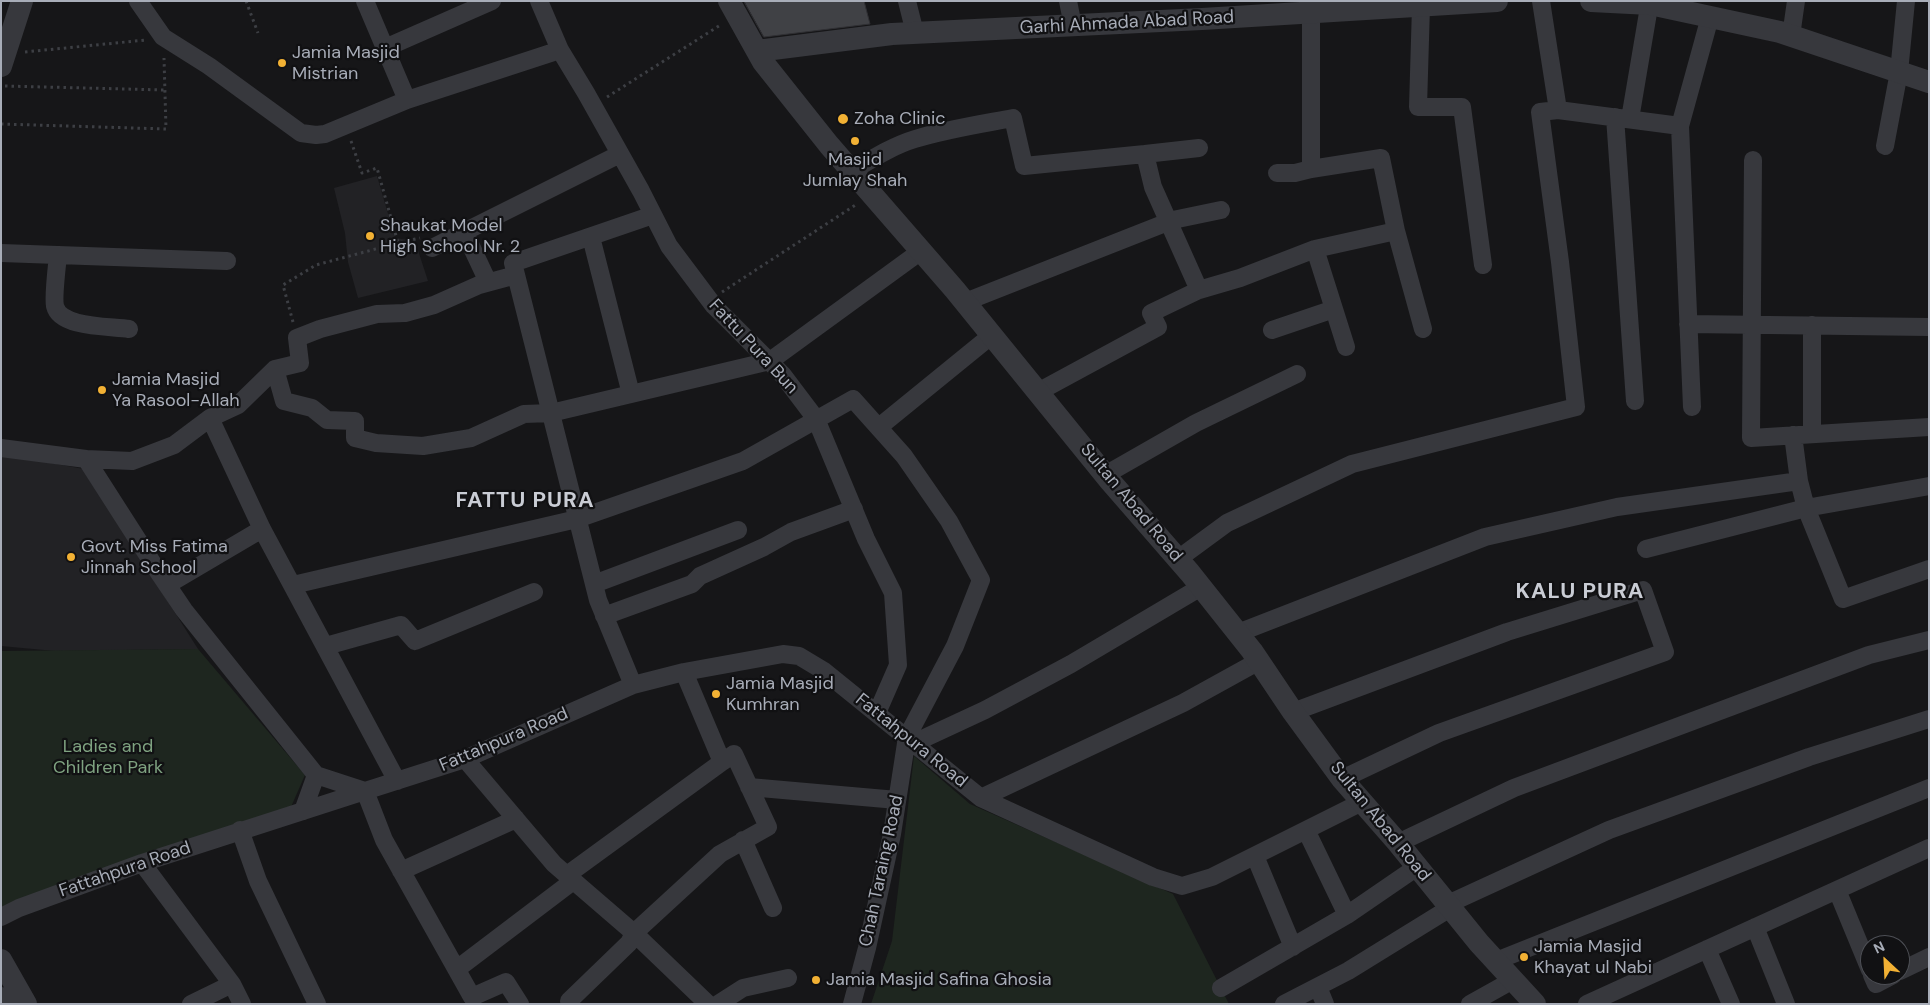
<!DOCTYPE html>
<style>
body{margin:0}
#map{position:relative;width:1930px;height:1005px;overflow:hidden;background:#161618;font-family:"DM Sans",sans-serif}
canvas{display:block}
.frame{position:absolute;inset:0;border:2px solid #a8adb8;pointer-events:none}
.north{position:absolute;left:1860px;top:935px;width:50px;height:50px;box-sizing:border-box;background:#111113;border:1px solid #4d4f55;border-radius:50%;rotate:335deg;font-size:14px;font-weight:700;line-height:20px;text-align:center;color:#a8adb8}
.north::after{content:'';display:block;margin:auto;width:18px;height:22px;background:#f2b134;clip-path:polygon(50% 0,100% 100%,50% 72%,0 100%)}
</style>
<div id="map">
<canvas width="1930" height="1005"></canvas>
<div class="frame"></div>
<div class="north">N</div>
</div>
<script>
const g = document.querySelector('canvas').getContext('2d');
g.lineJoin = 'round';
function paint(path, color) { g.fillStyle = color; g.fill(path, 'evenodd'); }
function trace(path, color, width, dash) { g.strokeStyle = color; g.lineWidth = width; g.lineCap = dash ? 'butt' : 'round'; g.setLineDash(dash || []); g.stroke(path); }
function drawText(font, color, halo, rows, align = 'center') {
  g.font = font + ' "DM Sans",sans-serif'; g.lineWidth = 4.5; g.setLineDash([]); g.textBaseline = 'middle'; g.strokeStyle = halo; g.fillStyle = color; for (const [text, x, y, turn = 0] of rows) {
    g.save(); g.translate(x, y); g.rotate((+turn || 0) * Math.PI / 180); g.textAlign = isNaN(turn) ? turn : align; if (halo) g.strokeText(text, 0, 0); g.fillText(text, 0, 0); g.restore();
  }
}
paint(new Path2D(`
 M377,176l18,62 20,3 13,40 -70,17 -10,-36 -3,-29 -11,-45z
 M1,454l83,15 114,180 -143,2 -54,-5z`), '#222225');
paint(new Path2D(`
 M198,649l107,126 -14,32 -290,101v-257z
 M914,756l56,48 203,90 56,110h-358l21,-63z`), '#1e261f');
const building = new Path2D(`
 M744,1h120l6,23 -106,13z`);
paint(building, '#404145');
trace(building, '#303034', 1);
trace(new Path2D(`
 M246,1l12,32
 M25,52l121,-12
 M5,86l159,4
 M607,97l115,-73
 M1,124l165,5 -2,-71
 M351,141l11,32 15,-5 21,75 22,-5
 M722,292l135,-88
 M293,322l-10,-37 33,-20 82,-22`), '#3d3f44', 3, [2.5, 4]);
trace(new Path2D(`
 M138,1l25,36 46,29 92,67 15,2 9,-1 82,-34 153,-50
 M365,1l42,99
 M539,1l21,49 26,43 55,98 28,55 45,60 68,68 34,45 50,120 27,54 5,72 -21,48
 M907,1l8,32
 M1068,1l5,25
 M1421,6l-3,101h44l21,158
 M1311,13v156l70,-11 15,73
 M1791,36l5,-35
 M385,48l107,-47
 M1558,110l122,16
 M1615,117l20,284
 M1630,119l20,-118
 M1885,146l14,-74 7,-71
 M1145,154l54,-6
 M1753,160l-2,278 178,-11
 M852,171c20,-12 40,-25 63,-32 32,-10 66,-15 98,-21l11,48 121,-12 8,33 46,103 -48,23 7,14 -120,65
 M1277,173h18l16,-4
 M1168,221l53,-11
 M464,231l24,51
 M591,237l40,157
 M432,248l188,-94
 M1315,249l31,98
 M1,253l226,8
 M58,255c-1,11 -5,42 -3,51 5,22 55,20 74,23
 M1199,290l41,-12 75,-29 81,-18 27,98
 M965,302l203,-80
 M1688,324l241,3
 M1272,330l62,-21
 M275,369l9,32 28,7 15,12 28,1v17l21,5 47,3 48,-8 53,-24 27,-1 219,-52 151,-110
 M1692,407l-12,-281 30,-109
 M210,418l52,111 135,252
 M879,427l113,-92
 M1812,434v-109
 M1793,435l6,46 7,27 37,91 86,-30
 M1,448l85,11 73,114 25,37 132,165 49,16 100,-32 168,-74 51,-13 99,-18 16,2 25,15 157,127 172,79 29,9 30,-9 150,-75
 M86,459l46,2 42,-16 36,-27 28,-13 37,-36 25,-6 -3,-25 23,-9 57,-15 28,-1 29,-8 45,-20 37,-10
 M1105,475l91,-52 101,-49
 M1646,549l160,-41 123,-22
 M1178,559l49,-36 125,-59 224,-57 -16,-145 -20,-150 18,-2 -17,-109
 M594,584l144,-54
 M167,585l95,-56
 M293,585l284,-66 166,-58 110,-62 51,57 45,65 32,59 -26,66 -48,91 -15,97 -25,114 -15,56
 M604,616l88,-32 8,-8 64,-29 27,-15 63,-23
 M1238,633l247,-96 132,-30 182,-26
 M326,646l75,-21 14,16 119,-49
 M633,685l-35,-85 -85,-337 140,-48
 M1293,712l214,-80 136,-42 22,62 -226,81 -97,46
 M914,743l71,-33 86,-46 130,-77
 M465,759l89,105 80,69 74,71
 M749,787l148,13
 M981,798l202,-95 76,-42
 M303,811l13,-36
 M240,830l18,51 59,123
 M1306,830l41,85
 M743,840l30,68
 M1398,843l116,-55 355,-133 60,-15
 M1255,856l38,91
 M142,863l90,121 10,20
 M401,871l115,-52
 M567,875l155,-113
 M1837,890l33,80
 M1448,904l161,-74 200,-73 120,-38
 M1,917l18,-9 123,-45 223,-72 19,49 88,157 34,-15 14,22
 M1755,927l31,77
 M1707,949l24,55
 M1496,961l433,-173
 M457,969l116,-88
 M1900,971l29,-14
 M1872,975l4,9 17,-9
 M1318,987l7,17
 M1221,988l126,-73 70,-48
 M569,1001l60,-58 5,-10 86,-79 48,-27 -34,-73 -12,8 -38,-90
 M191,1004l41,-20
 M718,1004l25,-16 45,-10
 M1284,1004l64,-33 102,-63
 M1470,1004l43,-24
 M1587,1004l342,-156`), '#37383d', 18);
trace(new Path2D(`
 M729,1l34,61 66,83 126,145 155,191 80,92 62,78 41,61 49,67 56,64 81,100 56,61
 M1591,1l59,3 130,28 149,50
 M757,51l135,-17 310,-15 295,-18
 M1,66l21,-65
 M1,960l25,44
 M1,998l4,6`), '#37383d', 22);
for (const [x, y, r, color] of [
 [282,63,5,"#f2b134"],
 [843,119,6,"#f2b134"],
 [855,141,5,"#f2b134"],
 [370,236,5,"#f2b134"],
 [102,390,5,"#f2b134"],
 [71,557,5,"#f2b134"],
 [716,694,5,"#f2b134"],
 [1524,957,5,"#f2b134"],
 [816,980,5,"#f2b134"]
]) { const dot = new Path2D(); dot.arc(x, y, r, 0, 2 * Math.PI); g.fillStyle = color; g.fill(dot); trace(dot, '#111113', 2); }
drawText('18px', '#a8adb8', '#111113', [
 ["Garhi Ahmada Abad Road",1127,23,-3],
 ["Fattu Pura Bun",753,347,47],
 ["Sultan Abad Road",1131,503,50],
 ["Fattahpura Road",504,740,-23],
 ["Fattahpura Road",911,741,39],
 ["Sultan Abad Road",1380,822,51],
 ["Fattahpura Road",125,870,-19],
 ["Chah Taraing Road",882,871,-78]
]);
drawText('18px', '#a8adb8', '#111113', [
 ["Jamia Masjid",292,53],
 ["Mistrian",292,74],
 ["Zoha Clinic",854,119],
 ["Masjid",855,160,"center"],
 ["Jumlay Shah",855,181,"center"],
 ["Shaukat Model",380,226],
 ["High School Nr. 2",380,247],
 ["Jamia Masjid",112,380],
 ["Ya Rasool-Allah",112,401],
 ["Govt. Miss Fatima",81,547],
 ["Jinnah School",81,568],
 ["Jamia Masjid",726,684],
 ["Kumhran",726,705],
 ["Jamia Masjid",1534,947],
 ["Khayat ul Nabi",1534,968],
 ["Jamia Masjid Safina Ghosia",826,980]
], 'left');
drawText('18px', '#7fa381', '#111113', [
 ["Ladies and",108,747],
 ["Children Park",108,768]
]);
g.letterSpacing = '1px';
drawText('bold 22px', '#c9ccd4', '#111113', [
 ["FATTU PURA",525,501],
 ["KALU PURA",1580,592]
]);
g.letterSpacing = '0px';
</script>
